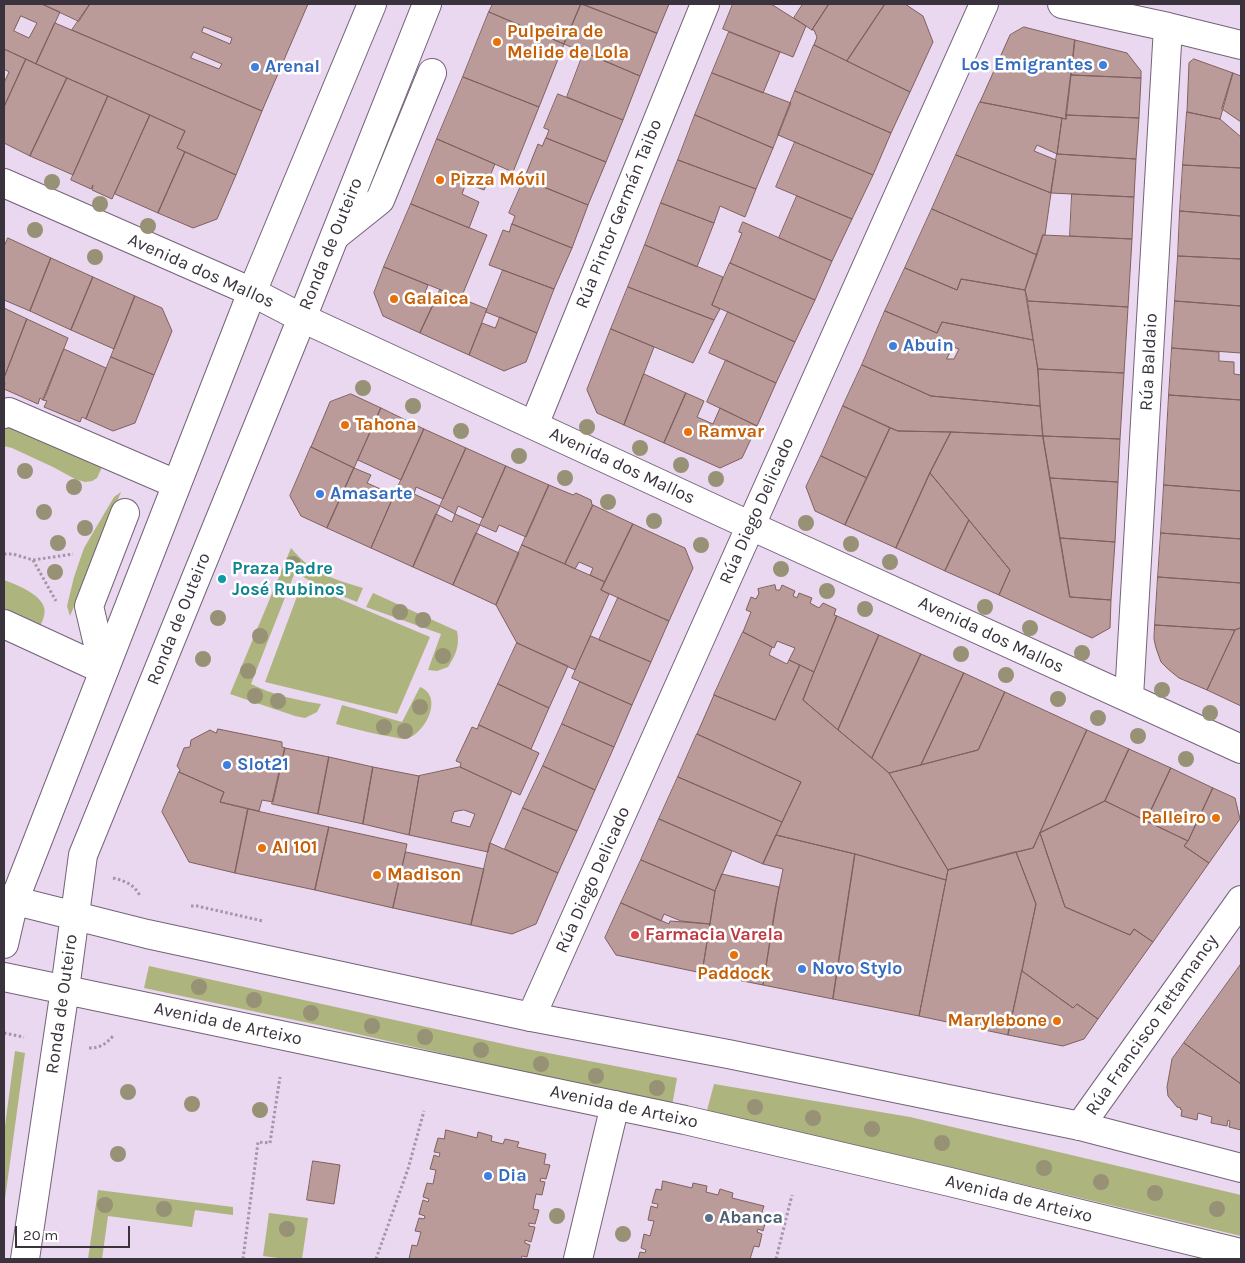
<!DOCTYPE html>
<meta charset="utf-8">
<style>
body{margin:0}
#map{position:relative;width:1245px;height:1263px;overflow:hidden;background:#ead7f0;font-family:Karla,sans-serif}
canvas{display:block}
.frame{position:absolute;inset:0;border:5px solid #3a333d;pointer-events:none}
.scale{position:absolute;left:15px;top:1226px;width:115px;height:22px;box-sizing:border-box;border:2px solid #3a333d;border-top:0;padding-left:6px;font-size:15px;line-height:18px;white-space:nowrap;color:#3a333d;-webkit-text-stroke:4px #fff;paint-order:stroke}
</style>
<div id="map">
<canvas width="1245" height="1263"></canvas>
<div class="frame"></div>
<div class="scale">20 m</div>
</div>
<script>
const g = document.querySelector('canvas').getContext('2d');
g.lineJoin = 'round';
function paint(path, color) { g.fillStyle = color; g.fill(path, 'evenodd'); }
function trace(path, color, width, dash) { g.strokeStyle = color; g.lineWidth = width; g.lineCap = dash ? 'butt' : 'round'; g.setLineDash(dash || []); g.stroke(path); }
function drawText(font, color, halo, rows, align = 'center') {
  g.font = font + ' Karla,sans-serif'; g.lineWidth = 5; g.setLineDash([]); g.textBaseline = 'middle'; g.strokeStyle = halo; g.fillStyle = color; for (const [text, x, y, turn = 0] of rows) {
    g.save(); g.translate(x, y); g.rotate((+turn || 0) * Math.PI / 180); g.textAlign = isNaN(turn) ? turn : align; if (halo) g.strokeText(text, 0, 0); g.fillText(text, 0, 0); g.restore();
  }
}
paint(new Path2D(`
 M4,414l104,40 -11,24 -5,3 -7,1 -10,-3 -22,-12 -41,-19 -8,-2z
 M121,492l-51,124 -3,-10 7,-29 10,-29 30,-51z
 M291,548c5,6 11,12 17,17 14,11 38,18 55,23l-6,14 -35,-14 -27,-16 -44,112c22,11 45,16 70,20l-4,8 -12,6 -10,-2 -65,-22z
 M4,580c13,5 46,17 40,36 -2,8 -7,15 -10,22l-30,-14z
 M302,583l128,54 -33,77 -132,-32z
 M373,593l84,38c3,14 -1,24 -9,36l-11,4 -9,-1 13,-36 -75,-27z
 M420,687c25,10 4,49 -15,52 -3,0 -8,-1 -12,-2 -19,-3 -38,-8 -57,-13l6,-19 60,17z
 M149,966l373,82 155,30 -5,28 -354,-81 -174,-37z
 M15,1051l10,2 -21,153v-73z
 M714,1084l196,33 331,78v41l-342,-81 -193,-41z
 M98,1190l135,17v8l-38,-5 -3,17 -84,-11 -6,43h-14z
 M269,1213l39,5 -6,41h-16l-23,-3z`), '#aeb47d');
const building = new Path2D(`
 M4,4h38l18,8 -24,52 -32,-15zM21,16l16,7 -8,15 -15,-7z
 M42,4h48l-11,17z
 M90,4h218l-46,107 -190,-81zM204,27l28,11 -2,6 -28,-12zM194,52l28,12 -3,5 -28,-11z
 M493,4h88l-17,40 -75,-32z
 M581,4l76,29 -17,43 -76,-32z
 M583,4h86l-12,29z
 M733,4h38l35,22 -13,31 -70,-28z
 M803,4h26l-17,26 -18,-12z
 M829,4h56l-38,57 -33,-16 3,-8 -3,-7h-2z
 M885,4h20l18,12 10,26 -23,50 -63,-31z
 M489,12l75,32 -25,63 -76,-30z
 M55,23l207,88 -26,64 -59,-27 8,-17 -149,-67z
 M1024,27l51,13 -9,79 -86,-17 30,-67z
 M729,32l51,20 -17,41 -51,-20z
 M1075,40l52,13 14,18v7l-70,-3z
 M814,45l96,47 -19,41 -96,-42z
 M4,49l22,10 -22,48v-24l5,-11 -5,-3z
 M584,52l56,24 -17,44 -56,-23z
 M26,59l41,19 -37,78 -26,-13v-36z
 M1194,59l39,14 -13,46 -33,-7 2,-49z
 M712,73l79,30 -18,45 -78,-33z
 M1233,73l8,3v46l-19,-13z
 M1071,75l70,3 -2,40 -73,-3z
 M463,77l76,30 -26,65 -76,-33z
 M67,78l41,18 -35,79 -43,-19z
 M795,91l96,42 -18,42 -95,-40z
 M558,94l65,26 -17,42 -60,-24 3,-8 -5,-2z
 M108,96l42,19 -38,84 -20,-9 1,-5 -2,4 -20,-9z
 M980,102l82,16 -5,36 -20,-9 -3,6 22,9 -5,33 -95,-38z
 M1187,112l33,7 21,18v31l-58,-3z
 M150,115l35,16 -8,17 8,4 -27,61 -43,-19z
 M695,115l78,33 -17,41 -78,-29z
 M1066,115l73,3 -3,41 -79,-5 5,-36 4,1z
 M546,138l60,24 -18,43 -64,-26 14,-35 4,2z
 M437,139l58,25 -11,26 -18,-7 -4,11 17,8 -10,26 -58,-24z
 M795,142l78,33 -21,44 -76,-32z
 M185,152l51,23 -19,44 -24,9 -35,-15z
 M1057,154l79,5 -2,38 -83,-4z
 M956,155l95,38 -6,42h-2l-6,20 -105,-46z
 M678,160l78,29 -11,28 -25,-11 -6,17 -53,-20z
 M1183,165l58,3v48l-61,-5z
 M524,179l64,26 -16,43 -60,-24 3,-8 -6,-3z
 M1072,194l62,3 -2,42 -62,-3z
 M797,196l55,23 -20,42 -53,-23z
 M661,203l53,20 -17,44 -52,-22z
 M411,204l76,31 -26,63 -77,-31z
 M932,209l105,46 -12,35 -64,-11 -4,11 -52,-22z
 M1180,211l61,5v43l-63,-3z
 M743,222l89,39 -17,39 -85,-37 12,-30 -3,-1z
 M512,224l60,24 -18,41 -65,-24 14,-35 6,2z
 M1043,235l89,4 -4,68 -100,-6 -3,-11z
 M8,238l43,20 -21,53 -26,-11v-53z
 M645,245l78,32 -11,28 8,4 -6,11 -86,-33z
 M1178,256l63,3v47l-66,-5z
 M51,258l42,19 -22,53 -41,-19z
 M730,263l85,37 -20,42 -83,-37z
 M384,267l44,18 -6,16 11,4 -13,28 -37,-17 -9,-23z
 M905,268l52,22 4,-11 64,11 8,50 -91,-18 -5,11 -52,-22z
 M503,270l51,19 -17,44 -51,-21z
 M93,277l42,19 -21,53 -43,-19z
 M628,287l86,33 -21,43 -82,-34z
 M440,290l47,19 -18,46 -49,-22z
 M135,296l27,12 10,23 -18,44 -43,-18z
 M1028,301l100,6 -4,66 -86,-4z
 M1175,301l66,5v47l-69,-5z
 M4,308l23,11 -23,59z
 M885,311l52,22 5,-11 91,18 5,29 2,37 -109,-10 -69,-31zM953,347l6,2 -5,10h-7z
 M728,312l67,30 -19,41 -67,-30z
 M500,317l37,16 -11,29 -22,9 -35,-16 13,-32 13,5z
 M27,319l41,19 -21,54 -4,8 -3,-2 -2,6 -34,-15 1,-6 -1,-1v-4z
 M611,329l43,18 -30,78 -27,-12 -10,-23z
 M1172,348l47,4v9l15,1v12l7,1v25l-72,-5z
 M64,349l42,19 -20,51 -4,-2 -2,5 -36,-15 3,-6 -4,-1z
 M111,357l43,18 -19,48 -22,8 -27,-12z
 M726,360l50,23 -19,43 -50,-24z
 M862,365l69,31 109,10 3,30 -92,-4 -53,-1 -55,-25z
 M1038,369l86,4 -4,66 -77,-3z
 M644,374l42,19 -22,50 -40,-18z
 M686,393l18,8 -7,16 16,7 7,-16 37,18 -15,32 -22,10 -56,-25z
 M351,394l30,14 -27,60 -43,-21 19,-45z
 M1169,395l72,5v91l-77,-6z
 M843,406l47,22 -23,50 -46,-22z
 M381,408l43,21 -23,51 -43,-20z
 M890,428l8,3 53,1 -21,41 -34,75 -51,-23z
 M424,429l42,19 -23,51 -27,-12 -2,7 -16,-7z
 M951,432l92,4 27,161 41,3 -1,28 -18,10 -93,-43 11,-25 -80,-97z
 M1043,436l77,3 -2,43 -68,-4z
 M311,447l43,21 -27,60 -26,-12 -11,-20z
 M466,448l40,18 -23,52 -25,-12 -3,8 -15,-8z
 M821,456l46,22 -22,47 -30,-14 -9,-24z
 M506,466l43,19 -23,52 -27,-12 -3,7 -16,-7z
 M354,468l17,7 -4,8 27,12 -23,53 -44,-20z
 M930,473l39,47 -24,51 -49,-23z
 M1050,478l68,4 -3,60 -55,-4z
 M549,485l24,10 3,-2 15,7 1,5h1l-28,59 -43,-19z
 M1164,485l77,6v48l-80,-6z
 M414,494l26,12 -27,61 -42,-19 23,-53 15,7z
 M593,505l40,19 -28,58 -15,-7 3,-7 -14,-6 -4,7 -10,-5z
 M436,514l16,8 3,-8 25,11 -27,60 -40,-18z
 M969,520l41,50 -11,25 -54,-24z
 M633,524l52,24 8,20 -24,53 -68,-31z
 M476,533l43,20 -23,52 -43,-20z
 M1161,533l80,6v44l-83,-6z
 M1060,538l55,4 -4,58 -41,-3z
 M522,545l83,37 -4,8 8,4 -34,76 -58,-27 -21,-38z
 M1158,577l83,6v45l-6,2 -80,-5z
 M775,585l1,5h4l2,-5 13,6 -2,5 4,2 2,-5 13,5 -2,5 9,5 4,-5 13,6 -2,6 3,1 -23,56 -25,-12 6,-12 -18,-7 -3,7 -31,-16 8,-20 -5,-2 5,-13 5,2 2,-4 1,-1 -1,-5z
 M618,598l51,23 -18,41 -52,-22z
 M837,616l42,19 -41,95 -35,-30z
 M1155,625l80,5 -28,60 -28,-12 -11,-9 -7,-7 -5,-14 -2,-9z
 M1241,628v78l-34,-16 28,-60z
 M743,632l29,15 -3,8 18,9 2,-4 11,5 -25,55 -61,-25z
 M879,635l42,19 -49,104 -34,-28z
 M591,636l60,26 -19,43 -60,-27z
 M517,643l51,23 -19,42 -51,-24z
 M921,654l43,19 -43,92 -32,8 -17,-15z
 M800,665l14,7 -11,28 86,73 59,97 -2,10 -91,-26 -79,-19 25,-53 -104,-48 17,-39 61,25z
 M964,673l41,19 -27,58 -57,15z
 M580,682l52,23 -18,42 -52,-23z
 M498,684l51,24 -18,41 -52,-24z
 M1005,692l82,38 -54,118 -85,22 -59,-97 89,-23z
 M562,724l52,23 -19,43 -52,-24z
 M479,725l60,28 -19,42 -60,-28 1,-4 -5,-2 16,-34 5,2z
 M218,729l64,13v5l3,1 -12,54 -11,-2 -3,11 -39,-9 4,-10 -45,-20 1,-2 -3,-4 7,-18 6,-1 1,-7 19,-10 6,3z
 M1087,730l42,19 -24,52 -65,32z
 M697,734l104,48 -19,40 -104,-45z
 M285,748l44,9 -11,57 -46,-10z
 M1129,749l42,19 -25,53 -41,-20z
 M329,757l44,10 -10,57 -45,-10z
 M543,766l52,24 -18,41 -54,-23z
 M373,767l46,9 -10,59 -46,-11z
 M460,767l52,24 -22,52 -2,9 -79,-17 10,-59zM464,810l11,4 -5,13 -19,-5 3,-10z
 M1171,768l42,20 -25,53 -42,-20z
 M179,772l45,20 -4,10 28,7 -13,64 -46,-11 -27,-50z
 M678,777l104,45 -19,42 -104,-45z
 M1213,788l22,10 5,21 -31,44 -25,-17 4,-5z
 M1105,801l83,40 -4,5 25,17 -56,79 -19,-13 -4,6 -65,-28 -25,-74z
 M523,808l54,23 -19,42 -53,-24z
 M248,809l81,18 -14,63 -80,-17z
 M659,819l73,32 -17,40 -74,-31z
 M329,827l78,17 -14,64 -78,-18z
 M1040,833l25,74 65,28 4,-6 19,13 -55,77 -21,-15 -4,4 -51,-37 14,-67 -20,-52 17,-4z
 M776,835l79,19 -22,145 -70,-14 12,-77 8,-39 -20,-5z
 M490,843l68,30 -22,51 -24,10 -41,-9z
 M406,852l78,17 -13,56 -78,-17z
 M1016,852l20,52 -28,131 -89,-19 29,-146z
 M855,854l91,26 -27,136 -86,-17z
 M641,860l74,31 -5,33 -29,-3 -17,-7 -3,7 -40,-18z
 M722,874l57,13 -16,98 -61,-12 13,-82z
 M621,903l48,21 1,-3 40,3 -8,49 -86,-18 -11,-17z
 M1241,964v120l-57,-41z
 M1022,971l51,37 4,-4 21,15 -14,20 -21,7 -55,-11z
 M1184,1043l57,41v46l-12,-3 1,-6 -2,-1 -1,6 -16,-3 1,-6 -14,-4 -1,7 -16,-4 1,-6 -2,-1 1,-1 -4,-1 -9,-11 -1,-9 5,-28z
 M446,1130l31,8 1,-6 14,4 -1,5 12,3 2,-5 14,3 -2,5 29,7 -2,10 6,1 -4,14 -5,-1 -1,3 5,1 -3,13 -6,-1 -3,15 6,1 -4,14 -6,-1v3l6,1 -4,15 -6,-2v3l5,2 -3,12 -5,-1 -1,3h-112l3,-14 5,1 4,-14 -6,-1 4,-13 5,1 1,-3 -6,-2 4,-14 5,2 1,-3 -6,-2 4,-14 6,1 3,-14 -6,-1 4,-14 5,2 1,-4 -6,-1 4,-14 6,1z
 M313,1161l27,4 -6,39 -27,-4z
 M663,1181l29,7 1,-5 14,3 -1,6 12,3 2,-6 13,4 -1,5 32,8 -3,9 6,2 -4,14 -5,-2 -1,3 5,2 -3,13 -5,-1 -4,13h-112l2,-7 5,1 1,-3 -5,-2 3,-14 6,2 4,-15 -6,-1 3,-14 6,2 1,-4 -6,-1 4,-14 5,1z`);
paint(building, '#bb9b99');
trace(building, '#7e605e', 1);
const minor = new Path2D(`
 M1062,4l106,23 73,18
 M4,183l248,109 50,26 449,208 490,223
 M335,236l45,-36 52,-127
 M4,414l5,-2 167,72
 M534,425l171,-421
 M4,624l100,46
 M104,670l-15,-64 36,-93
 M1129,697l39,-670
 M531,1017l453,-1013
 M1080,1126l161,-226
 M578,1259l37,-154`);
const major = new Path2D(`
 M4,898l143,36 384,83 197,37 352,72 161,42
 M4,944l10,-43 238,-609 120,-288
 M4,977l681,143 265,62 291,71
 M25,1259l40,-270 18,-134 219,-537 125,-314`);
trace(minor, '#746379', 30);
trace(major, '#746379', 30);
trace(new Path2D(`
 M4,554h9l20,6 40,-6
 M33,560l23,41
 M113,878c12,3 21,6 27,18
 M191,906h6l66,15
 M4,1033l20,4
 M89,1048c11,0 17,-4 24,-12
 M243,1259l15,-117 12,1 10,-66
 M376,1259l32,-90 16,-58
 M776,1259l16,-64`), '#a496a9', 3, [2.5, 2.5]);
trace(minor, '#fff', 28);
trace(major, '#fff', 28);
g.fillStyle = '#979176';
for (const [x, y] of [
 [52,182],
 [100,204],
 [148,226],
 [35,230],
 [95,257],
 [363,388],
 [413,406],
 [587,427],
 [461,431],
 [640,448],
 [519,456],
 [681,465],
 [25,471],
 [565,478],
 [716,479],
 [74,487],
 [608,502],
 [44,512],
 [654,521],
 [806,523],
 [85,528],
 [58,543],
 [851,544],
 [701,545],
 [890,562],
 [293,564],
 [781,569],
 [55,572],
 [827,591],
 [985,607],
 [865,609],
 [400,612],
 [218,618],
 [423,620],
 [1030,628],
 [260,636],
 [1082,653],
 [961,654],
 [443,656],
 [203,659],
 [248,671],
 [1006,675],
 [1162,690],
 [255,696],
 [1058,699],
 [278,701],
 [420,707],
 [1210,713],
 [1098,718],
 [384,727],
 [405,731],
 [1138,736],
 [1186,759],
 [199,987],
 [254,1000],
 [311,1013],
 [372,1026],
 [425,1037],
 [481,1050],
 [541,1064],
 [596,1076],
 [657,1088],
 [128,1092],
 [192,1104],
 [755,1107],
 [260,1110],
 [813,1118],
 [872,1129],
 [942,1143],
 [118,1154],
 [1044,1168],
 [1101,1182],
 [1155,1193],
 [105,1205],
 [164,1209],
 [1217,1209],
 [557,1216],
 [287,1229],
 [623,1234]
]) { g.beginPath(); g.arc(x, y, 8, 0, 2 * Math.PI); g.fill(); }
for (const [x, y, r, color] of [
 [497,42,5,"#e8710a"],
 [1103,65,5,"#3f7fe0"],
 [255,67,5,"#3f7fe0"],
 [440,180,5,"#e8710a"],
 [394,299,5,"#e8710a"],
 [893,346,5,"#3f7fe0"],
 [345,425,5,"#e8710a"],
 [688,432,5,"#e8710a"],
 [320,494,5,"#3f7fe0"],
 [222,579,5,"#0f9aa8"],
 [227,765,5,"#3f7fe0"],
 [1216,818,5,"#e8710a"],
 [262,848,5,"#e8710a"],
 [377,875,5,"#e8710a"],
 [635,935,5,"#e0444e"],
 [734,955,5,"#e8710a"],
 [802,969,5,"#3f7fe0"],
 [1057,1021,5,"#e8710a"],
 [488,1176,5,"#3f7fe0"],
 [709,1218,5,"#5c6f8a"]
]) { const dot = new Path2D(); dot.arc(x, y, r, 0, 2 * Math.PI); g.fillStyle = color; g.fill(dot); trace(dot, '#fff', 2); }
drawText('bold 18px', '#c56008', '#fff', [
 ["Pulpeira de",507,32],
 ["Melide de Lola",507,53],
 ["Pizza Móvil",450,180],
 ["Galaica",404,299],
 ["Tahona",355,425],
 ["Ramvar",698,432],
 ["Palleiro",1206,818,"right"],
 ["Al 101",272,848],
 ["Madison",387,875],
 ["Paddock",734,974,"center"],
 ["Marylebone",1047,1021,"right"]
], 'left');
drawText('bold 18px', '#366cbe', '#fff', [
 ["Los Emigrantes",1093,65,"right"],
 ["Arenal",265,67],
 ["Abuin",903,346],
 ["Amasarte",330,494],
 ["Slot21",237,765],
 ["Novo Stylo",812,969],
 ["Dia",498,1176]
], 'left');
drawText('18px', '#3a333d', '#fff', [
 ["Rúa Pintor Germán Taibo",619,214,-68],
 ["Ronda de Outeiro",331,244,-68],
 ["Avenida dos Mallos",201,271,24],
 ["Rúa Baldaio",1149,362,-87],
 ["Avenida dos Mallos",622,466,25],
 ["Rúa Diego Delicado",757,511,-66],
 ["Ronda de Outeiro",179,619,-68],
 ["Avenida dos Mallos",991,635,25],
 ["Rúa Diego Delicado",593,880,-66],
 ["Ronda de Outeiro",62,1004,-82],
 ["Avenida de Arteixo",228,1024,12],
 ["Rúa Francisco Tettamancy",1152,1025,-55],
 ["Avenida de Arteixo",624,1107,12],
 ["Avenida de Arteixo",1019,1199,14]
]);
drawText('bold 18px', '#0d838f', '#fff', [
 ["Praza Padre",232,569],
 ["José Rubinos",232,590]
], 'left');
drawText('bold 18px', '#be3a42', '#fff', [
 ["Farmacia Varela",645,935]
], 'left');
drawText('bold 18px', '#4e5e75', '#fff', [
 ["Abanca",719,1218]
], 'left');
</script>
